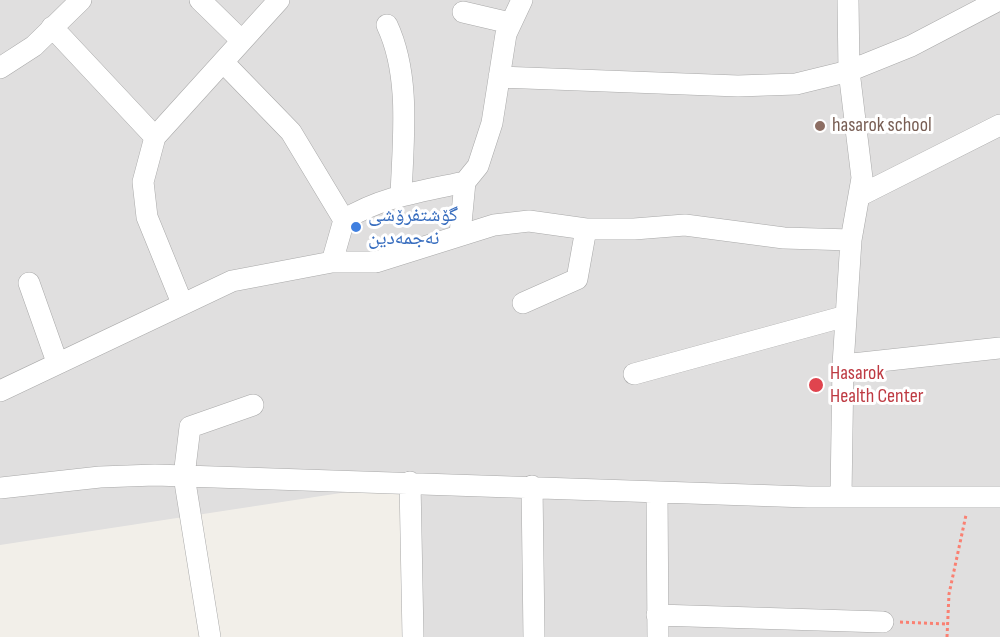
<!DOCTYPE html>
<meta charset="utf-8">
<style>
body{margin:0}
canvas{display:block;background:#f2efe9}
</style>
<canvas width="1000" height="637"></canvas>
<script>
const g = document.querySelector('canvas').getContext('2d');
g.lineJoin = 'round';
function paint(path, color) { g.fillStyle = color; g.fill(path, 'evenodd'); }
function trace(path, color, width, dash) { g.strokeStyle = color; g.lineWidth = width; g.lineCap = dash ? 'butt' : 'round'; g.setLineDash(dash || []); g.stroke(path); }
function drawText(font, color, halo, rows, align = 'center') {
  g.font = font + ' "Sofia Sans Condensed","Noto Naskh Arabic",sans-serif'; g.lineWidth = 6; g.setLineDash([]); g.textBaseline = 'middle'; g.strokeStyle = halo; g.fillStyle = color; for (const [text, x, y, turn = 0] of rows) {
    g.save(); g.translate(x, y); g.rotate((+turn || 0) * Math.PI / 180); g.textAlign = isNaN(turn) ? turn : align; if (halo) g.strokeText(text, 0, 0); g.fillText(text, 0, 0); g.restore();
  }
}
paint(new Path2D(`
 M0,0h1000v637h-585l-2,-155 -413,63z`), '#e0dfdf');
const minor = new Path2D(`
 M200,0l41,40
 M463,12l47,11
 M387,25c24,51 16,115 14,171
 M52,27l103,110
 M224,63l67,69 53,88 -12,42
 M0,68l34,-22 47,-46
 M499,77l239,9 58,-2 53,-13 62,-25 88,-46
 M861,195l139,-70
 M344,220c36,-23 79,-29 121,-38
 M460,234l5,-52 13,-16 14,-43 14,-89 16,-34
 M29,283l28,79
 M182,303l-35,-86 -4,-35 12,-45 124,-137
 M523,303l54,-24 9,-50
 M843,365l157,-17
 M634,374l212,-58
 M0,391l232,-110 100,-19h44l118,-37 35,-4 57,8h48l51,-4 99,13 67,2
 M410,482l3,155
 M532,486l2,151
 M0,488l100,-11 55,-2 653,22h192
 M657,492l1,145
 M841,496l2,-131 8,-125 11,-62 -13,-107 -1,-71
 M657,615l226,7
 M210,637l-26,-161 6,-49 63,-22`);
trace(minor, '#a9a9a9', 22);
trace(new Path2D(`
 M900,622l47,2
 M947,637l2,-43 17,-79`), '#fa8072', 3, [3, 3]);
trace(minor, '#fff', 21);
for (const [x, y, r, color] of [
 [820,126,6,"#8d6e63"],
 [356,227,6,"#3f7fe0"],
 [816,385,8,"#e0444e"]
]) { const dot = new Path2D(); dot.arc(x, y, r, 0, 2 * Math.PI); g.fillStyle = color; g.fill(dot); trace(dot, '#fff', 2); }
drawText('20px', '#785e54', '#fff', [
 ["hasarok school",832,126]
], 'left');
drawText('20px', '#366cbe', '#fff', [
 ["گۆشتفرۆشی",368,216],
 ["نەجمەدین",368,239]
], 'left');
drawText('20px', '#be3a42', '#fff', [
 ["Hasarok",830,374],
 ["Health Center",830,397]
], 'left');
</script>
